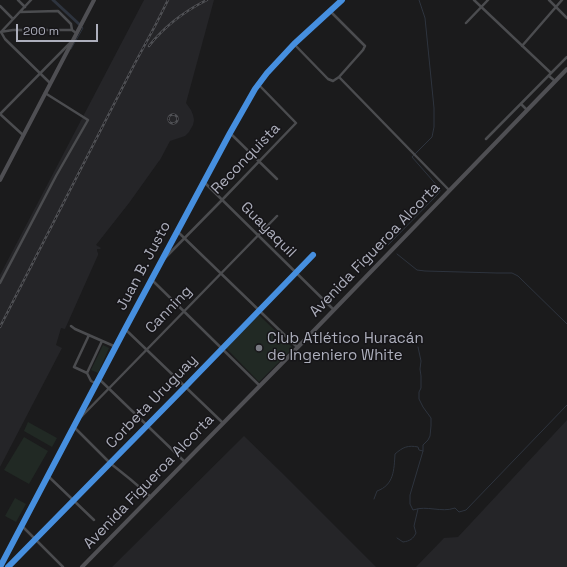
<!DOCTYPE html>
<meta charset="utf-8">
<style>
body{margin:0}
#map{position:relative;width:567px;height:567px;overflow:hidden;background:#1b1b1c;font-family:"Space Grotesk",sans-serif}
canvas{display:block}
.scale{position:absolute;left:16px;top:24px;width:82px;height:18px;box-sizing:border-box;border:2px solid #adafbc;border-top:0;padding-left:5px;font-size:12px;line-height:14px;white-space:nowrap;color:#adafbc;-webkit-text-stroke:3px #161518;paint-order:stroke}
</style>
<div id="map">
<canvas width="567" height="567"></canvas>
<div class="scale">200 m</div>
</div>
<script>
const g = document.querySelector('canvas').getContext('2d');
g.lineJoin = 'round';
function paint(path, color) { g.fillStyle = color; g.fill(path, 'evenodd'); }
function trace(path, color, width, dash) { g.strokeStyle = color; g.lineWidth = width; g.lineCap = dash ? 'butt' : 'round'; g.setLineDash(dash || []); g.stroke(path); }
function drawText(font, color, halo, rows, align = 'center') {
  g.font = font + ' "Space Grotesk",sans-serif'; g.lineWidth = 3; g.setLineDash([]); g.textBaseline = 'middle'; g.strokeStyle = halo; g.fillStyle = color; for (const [text, x, y, turn = 0] of rows) {
    g.save(); g.translate(x, y); g.rotate((+turn || 0) * Math.PI / 180); g.textAlign = isNaN(turn) ? turn : align; if (halo) g.strokeText(text, 0, 0); g.fillText(text, 0, 0); g.restore();
  }
}
paint(new Path2D(`
 M144,0h70l-28,103 5,7 2,5 1,5 -1,5 -4,7 -4,4 -15,5 -10,19 -1,1 -30,42 -33,42 5,3 -1,1h-3v2l1,2v2l-33,74 -4,-1 -5,17 6,3 -62,119v-192z
 M567,420v147h-151l28,-29 14,-1z
 M244,436l37,36 95,95h-264z`), '#252528');
paint(new Path2D(`
 M259,315l34,33 -34,34 -33,-34z
 M103,345l6,3 -11,25 -7,-3z
 M28,422l29,16 -5,9 -28,-16z
 M24,437l24,14 -19,33 -25,-14z
 M15,498l11,6 -10,18 -11,-6z`), '#212924');
trace(new Path2D(`
 M71,49l12,-21 -1,-1
 M388,245l50,-51 2,-3v-2l-28,-32 20,-20 2,-10v-19l-9,-90 -6,-18
 M397,254l20,16 8,1 72,2h15l6,3 49,48
 M418,347l3,14 -1,8 1,7v12l-2,4v7l4,8 8,11v8l-1,10 -2,4 -5,5v6
 M374,499l3,-8c17,-6 17,-21 18,-37 8,-7 13,-9 23,-7l1,3 4,1 -13,44v9l3,6c14,-5 28,3 42,-2l4,4 7,-2 101,-105
 M397,538l6,4c7,-1 10,-3 13,-9l-2,-7 4,-17`), '#2e343e', 1);
trace(new Path2D(`
 M53,0l26,24`), '#2e343e', 3);
trace(new Path2D(`
 M18,0l7,7
 M474,0l77,73
 M549,0l18,18
 M0,6l13,13
 M330,11l35,35 -2,4 -24,27
 M20,12l38,-1 13,13 1,6
 M466,23l22,-23
 M0,32l13,-2h59l4,3
 M1,32l4,7 45,44
 M1,32l30,-32
 M294,44l34,35 5,2 6,-4 110,113
 M522,46l40,-46
 M549,76l6,5
 M521,104l6,6
 M0,114l71,-72
 M0,114l23,21
 M230,133l47,46
 M486,139l81,-82
 M204,182l130,128
 M177,231l120,116
 M164,259l58,-59 74,-77 -38,-39
 M152,280l108,106
 M0,283l56,-107 32,-56 -43,-27
 M71,326l4,3 41,18
 M125,329l98,94
 M89,335l-15,32 13,6 4,8 6,3
 M87,373l15,-32
 M99,379l86,83
 M81,417l196,-201
 M74,427l36,36 20,16 21,18
 M48,476l46,44
 M22,526l41,41
 M0,567l125,-238 105,-196 25,-44 12,-16 27,-29 48,-44
 M8,567l177,-180 128,-132`), '#4b4c4f', 2.5);
trace(new Path2D(`
 M0,180l94,-180
 M82,567l216,-220 269,-278`), '#4f4f53', 4);
const rail = new Path2D(`
 M149,46c15,-19 36,-35 58,-46
 M168.5 119a4.5 4.5 0 1 1 9 0a4.5 4.5 0 1 1-9 0Z
 M0,327l134,-262 22,-41 12,-24`);
trace(rail, '#505155', 2.5);
trace(rail, '#161518', 1, [3]);
trace(new Path2D(`
 M0,567l125,-238 105,-196 25,-44 12,-16 27,-29 48,-44
 M8,567l177,-180 128,-132`), '#468fdf', 6);
for (const [x, y, r, color] of [
 [259,348,4,"#7a7b84"]
]) { const dot = new Path2D(); dot.arc(x, y, r, 0, 2 * Math.PI); g.fillStyle = color; g.fill(dot); trace(dot, '#161518', 1.5); }
drawText('15px', '#adafbc', '#161518', [
 ["Reconquista",246,159,-46],
 ["Guayaquil",268,230,45],
 ["Avenida Figueroa Alcorta",375,250,-46],
 ["Juan B. Justo",144,266,-62],
 ["Canning",169,310,-46],
 ["Corbeta Uruguay",152,402,-46],
 ["Avenida Figueroa Alcorta",149,482,-46]
]);
drawText('15px', '#adafbc', '#161518', [
 ["Club Atlético Huracán",267,339],
 ["de Ingeniero White",267,356]
], 'left');
</script>
